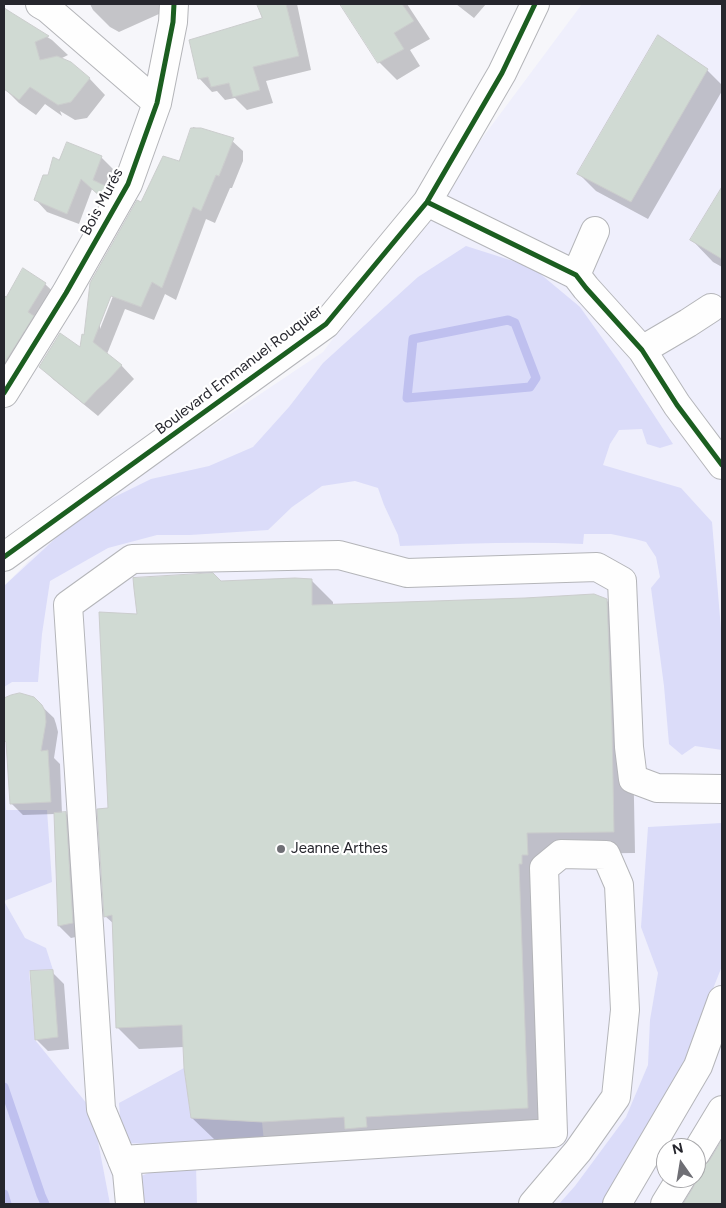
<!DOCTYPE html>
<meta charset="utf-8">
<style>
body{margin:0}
#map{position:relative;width:726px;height:1208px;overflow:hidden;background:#f6f6fa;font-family:Figtree,sans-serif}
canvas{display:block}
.frame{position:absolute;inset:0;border:5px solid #26262d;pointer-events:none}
.north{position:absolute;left:656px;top:1138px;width:50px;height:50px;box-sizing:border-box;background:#fff;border:1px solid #a8a8ab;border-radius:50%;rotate:347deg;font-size:14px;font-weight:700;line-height:20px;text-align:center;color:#26262d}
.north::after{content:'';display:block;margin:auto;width:18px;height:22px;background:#6f6f75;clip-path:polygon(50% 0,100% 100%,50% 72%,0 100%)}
</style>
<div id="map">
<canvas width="726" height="1208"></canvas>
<div class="frame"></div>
<div class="north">N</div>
</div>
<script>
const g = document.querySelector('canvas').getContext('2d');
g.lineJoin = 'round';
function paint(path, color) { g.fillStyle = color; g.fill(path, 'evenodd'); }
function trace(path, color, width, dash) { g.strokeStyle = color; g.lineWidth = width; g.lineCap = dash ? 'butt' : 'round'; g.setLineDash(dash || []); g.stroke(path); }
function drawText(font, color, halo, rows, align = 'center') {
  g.font = font + ' Figtree,sans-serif'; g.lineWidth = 4.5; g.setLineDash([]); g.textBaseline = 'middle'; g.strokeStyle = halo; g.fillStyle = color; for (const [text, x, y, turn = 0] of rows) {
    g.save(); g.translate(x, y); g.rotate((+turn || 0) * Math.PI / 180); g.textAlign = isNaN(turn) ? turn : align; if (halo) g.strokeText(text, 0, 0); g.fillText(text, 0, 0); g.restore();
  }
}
paint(new Path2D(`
 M582,4h140v1200h-718v-618l59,-60 260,-174zM666,1148h30v30h-30z`), '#efeffc');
paint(new Path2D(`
 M466,246l66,21 48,40 40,56 53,81 -13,4 -13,-4 -5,-15 -23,1 -9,14 -7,21 78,23 31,34 10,119v109l-27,-4 -13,9 -13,-11 -5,-58 -13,-98 9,-11 -4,-20 -10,-15 -11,-3 -24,-5h-27l-1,10c-61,-3 -122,0 -183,2l-2,-11 -14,-30 -6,-17 -23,-7 -33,5 -30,21 -24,23 -78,5h-33l-49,13 -58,33 -8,53 -4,48h-26l-8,5v-101l80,-74 67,-33 58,-13 44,-19 36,-40 34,-44 95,-86z
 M4,766l2,44h41l5,72 -48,19 21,37 21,10 7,22 -24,1 6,69 57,70 18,94h-106z
 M722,823v143l-45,114 -74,124h-44l16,-18 51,-69 22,-52 2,-45 8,-47 -17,-46 7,-100z
 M184,1068l7,50 71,4 2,20 -69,3 -73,-2 -3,-40z
 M171,1164l25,1 1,39h-54l-2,-28z`), '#dbdcf9');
paint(new Path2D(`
 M90,4h88l1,1 -60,27 -9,-5 -17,-17z
 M258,4h39l14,66 -45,11 7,22 -26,7 -12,-12 -10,2 -8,-9 -5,1 -13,-14 65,-59z
 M342,4h65l23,35 -20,11 10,16 -23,14 -18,-18z
 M456,4h30l-12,14z
 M4,7l12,10 36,23 16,15 -8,4 29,19 16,17 -18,23 -12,2 -15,-9 2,5 -17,-12 -9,11 -17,-12 -15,-15 6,-9 -6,-5z
 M707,70l15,15v6l-74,128 -52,-28 -17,-17z
 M193,127l36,11 14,13v10l-11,27h-2l-15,35 -9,-4 -30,81 -11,-6 -11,26 -29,-11 -18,45 14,11 13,14 -36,37 -44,-36 -14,-14 41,-17 61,-145 38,-41zM113,290l2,1 -15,38v-6z
 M101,157l12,12 -7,18 13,12 -5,9 -22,-19 -13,35 -32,-12 -11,-12 13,-24z
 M722,189v78l-9,-5 -21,-22z
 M24,270l21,14 18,17 -59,99v-97z
 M311,580l22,22v4l273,-6 22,22 5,125 2,106 -87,1 1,275 -264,14 -71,-4 -22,-21 -8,-71 -45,2 -22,-22 -3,-103 -9,-8 4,-107 29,-193 83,-34z
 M7,698h26l21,20 2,6 2,8 -4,26 6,6 2,50 3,-1 12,12 8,110 -14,3 -12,-12 -4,-112 -32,1 -12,-12 -3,-61 -4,-4v-38z
 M52,972l12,12 5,65 -21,2 -12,-12z
 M722,1142v62h-38l11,-17z`), '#0003');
trace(new Path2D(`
 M508,320l7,3 21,55 -6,9 -123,11 6,-59z
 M4,1087l37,108 4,9
 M4,1194l3,10`), '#bfc0ef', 9);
const building = new Path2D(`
 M257,4h29l13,52 -46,11 7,23 -27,7 -4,-14 -18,4 -3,-10 -10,2 -9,-39 73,-22z
 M340,4h62l12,17 -20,12 10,16 -26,14z
 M4,8l45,28 -14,6 5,18 17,-4 14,6 19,16 -19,24 -13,3 -28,-18 -11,13 -15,-11z
 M658,35l50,34 -77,133 -54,-28z
 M191,128h10l33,10 -15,38 -3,-1 -15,36 -8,-4 -31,81 -10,-6 -11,25 -30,-11 -18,46 29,23 -14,15 -11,10 -13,14 -45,-37 21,-34 20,14 2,-13 2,1 6,-52 47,-83 4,2 22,-46 16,5z
 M67,142l35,14 -9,24 15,7 -6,11 -21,-19 -14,35 -33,-14 9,-25h5l5,-18 6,3z
 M722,187v72l-32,-19z
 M23,268l23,15 -18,29 6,4 -30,48v-69l2,2z
 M213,573l8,8 74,-3 17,1v26l213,-7 69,-4 13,5 5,126 2,107 -87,1 1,22h-6v9h-3l9,244 -162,9 1,10 -22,2 -1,-12 -82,5 -71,-4 -7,-50 -2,-43 -66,3 -4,-113 -8,2 -7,-108 11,-1 -9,-196 38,2 -3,-25 -1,-11z
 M20,693l14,4 8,8 3,6 1,11 -5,29 7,-1 3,52 -41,2 -4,-62 -2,-2v-42l7,-3z
 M66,812l7,111 -15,3 -4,-113z
 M53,970l5,67 -23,3 -5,-69z
 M722,1140v64h-39l11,-18 3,-7 6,-12 6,-6z`);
paint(building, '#d0dad3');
trace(building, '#cbcdcd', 1);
const minor = new Path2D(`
 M40,4l7,4 110,95
 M427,202l149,73 10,13 56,62 35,55 45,60
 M576,275l19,-44
 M642,350l46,-27 23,-15
 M4,393l62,-100 62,-109 29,-81 16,-81 1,-18
 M4,557l322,-233 101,-122 75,-129 33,-69
 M696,1153l26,-43
 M122,1160l431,-27 -9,-265 17,-14 45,1 13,30 6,125 -9,87 -38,54 -45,53
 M130,1204l-3,-32 -26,-63 -33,-504 64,-46 207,-4 68,18 190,-6 25,14 7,166 4,32 24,9 65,1
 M617,1204l81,-138 24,-66
 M665,1204l16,-26`);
trace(minor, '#b4b5b9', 30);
trace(minor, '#fefefe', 28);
trace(new Path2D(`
 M427,202l149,73 10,13 56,62 35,55 45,60
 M4,393l62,-100 62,-109 29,-81 16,-81 1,-18
 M4,557l322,-233 101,-122 75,-129 33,-69`), '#1b5e20', 5);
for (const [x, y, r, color] of [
 [281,849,5,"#6f6f75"]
]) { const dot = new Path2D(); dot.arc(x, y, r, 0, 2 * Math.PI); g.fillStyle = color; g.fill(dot); trace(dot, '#fff', 2); }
drawText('15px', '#26262d', '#fff', [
 ["Bois Murés",102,202,-62],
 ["Boulevard Emmanuel Rouquier",239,370,-37]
]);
drawText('15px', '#26262d', '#fff', [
 ["Jeanne Arthes",291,849]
], 'left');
</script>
